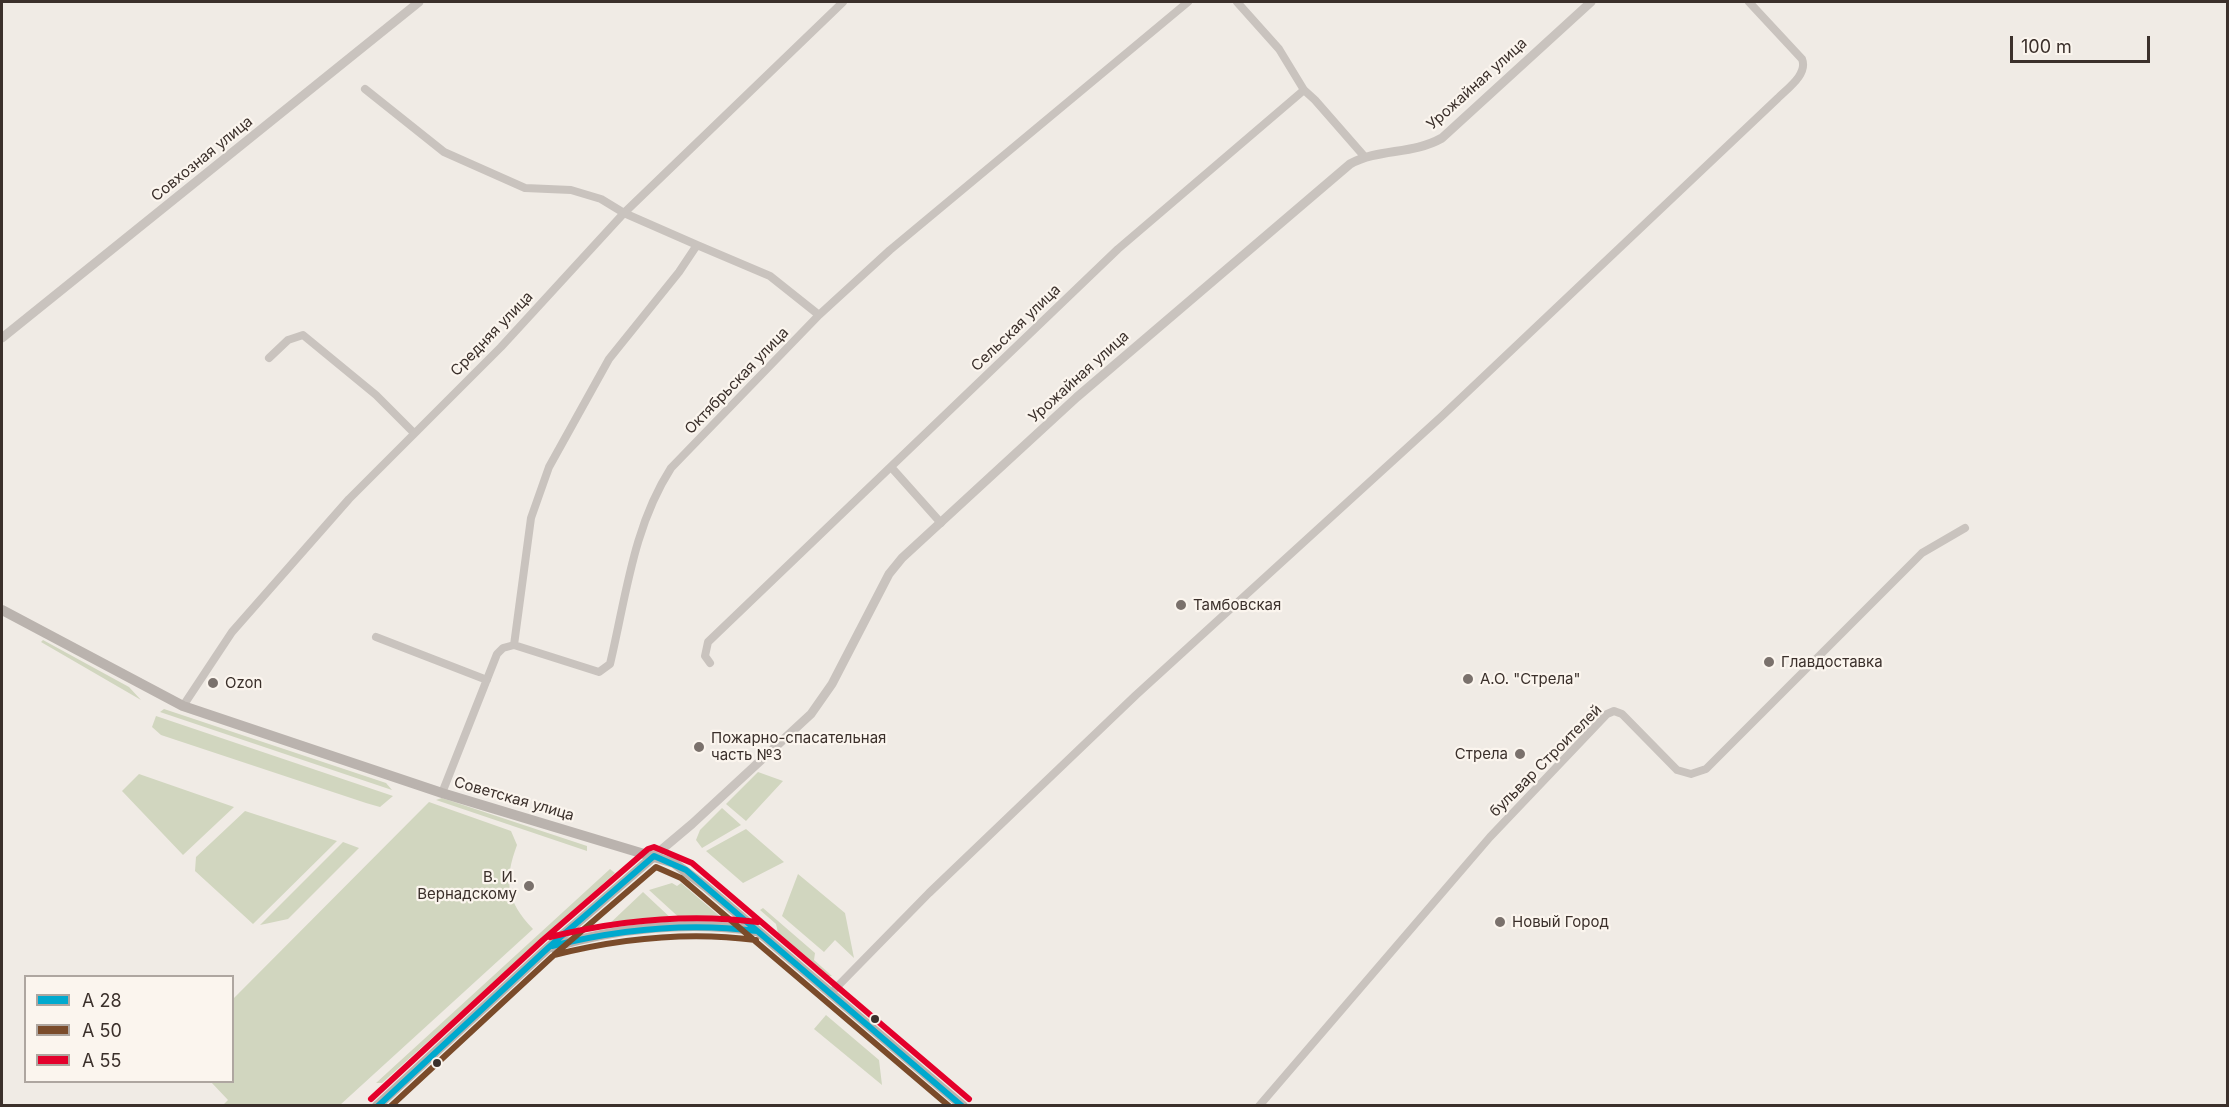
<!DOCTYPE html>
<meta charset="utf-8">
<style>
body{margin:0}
#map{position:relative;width:2229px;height:1107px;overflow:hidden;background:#f0ebe5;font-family:Inter,sans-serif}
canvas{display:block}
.frame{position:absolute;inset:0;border:3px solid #3b302b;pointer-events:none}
.legend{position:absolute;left:24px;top:975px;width:210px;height:108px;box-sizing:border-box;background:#fbf5ee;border:2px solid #aea6a0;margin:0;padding:8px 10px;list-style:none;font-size:18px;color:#3b302b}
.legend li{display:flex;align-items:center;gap:12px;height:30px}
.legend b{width:30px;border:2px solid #aea6a0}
.scale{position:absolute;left:2010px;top:36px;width:140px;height:27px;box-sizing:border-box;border:3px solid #3b302b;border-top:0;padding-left:8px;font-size:18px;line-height:21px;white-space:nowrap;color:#3b302b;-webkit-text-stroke:4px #fbf5ee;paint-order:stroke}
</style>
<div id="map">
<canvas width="2229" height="1107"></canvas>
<div class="frame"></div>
<ul class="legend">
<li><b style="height:8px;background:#00a9ce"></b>А 28</li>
<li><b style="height:8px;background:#7a4b2a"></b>А 50</li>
<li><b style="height:8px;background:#e4002b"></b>А 55</li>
</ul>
<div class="scale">100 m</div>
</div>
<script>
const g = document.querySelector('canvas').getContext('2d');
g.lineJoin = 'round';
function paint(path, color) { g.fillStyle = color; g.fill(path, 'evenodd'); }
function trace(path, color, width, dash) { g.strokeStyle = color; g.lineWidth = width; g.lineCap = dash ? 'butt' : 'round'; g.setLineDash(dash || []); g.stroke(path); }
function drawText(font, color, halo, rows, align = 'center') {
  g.font = font + ' Inter,sans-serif'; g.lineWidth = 4.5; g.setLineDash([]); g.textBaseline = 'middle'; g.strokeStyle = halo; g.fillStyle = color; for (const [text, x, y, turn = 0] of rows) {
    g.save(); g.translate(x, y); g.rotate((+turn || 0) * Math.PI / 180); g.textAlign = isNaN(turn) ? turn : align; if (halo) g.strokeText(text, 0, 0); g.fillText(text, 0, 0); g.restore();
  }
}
paint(new Path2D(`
 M43,640l86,47 12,13 -100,-58z
 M164,709l222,74 6,7 -232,-78z
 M156,716l237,80 -13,11 -14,-4 -205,-68 -9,-8z
 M758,772l25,9 -37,40 -20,-17z
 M139,774l95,33 -51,48 -61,-64z
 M442,798l145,48v5l-151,-51z
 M429,802l82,29 6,14c-13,35 -11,56 16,84l-193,176h-117l5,-5 -17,-18h21l1,-83z
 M722,808l19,17 -39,23 -6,-8 4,-10z
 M245,811l92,30 -84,83 -58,-53 1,-14z
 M746,829l38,33 -41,21 -37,-32z
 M343,842l16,6 -71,71 -28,6z
 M610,869l5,4 -233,210h-6z
 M798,874l47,39 9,45 -19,-18 -11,12 -42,-36z
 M672,883l5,3 4,-3 42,36 -39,3 -35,-32z
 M643,892l31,29 -68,6z
 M763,908l52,45 -1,7 18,16 -7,1 -46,-40 -3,-13 -16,-14z
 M826,1015l53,45 3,25 -68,-56z`), '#d1d6bf');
trace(new Path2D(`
 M1237,2l42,47 25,41
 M365,89l79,63 81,36 46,2 30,9 23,14 73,32
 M269,358l19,-18 15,-5 73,60 38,38
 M891,467l50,56
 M376,637l111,43
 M514,645l17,-127 18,-51 60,-108 70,-87 18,-27 73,31 49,39
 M710,663l-5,-7 3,-14 410,-393 186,-159 11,10 49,56
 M183,706l49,-74 117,-133 152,-152 123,-134 219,-211
 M442,793l55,-139 6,-6 11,-3 85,27 11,-8c16,-67 23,-137 61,-196l148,-153 71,-65 298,-248
 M830,994l99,-101 207,-198 306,-279 336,-318c10,-10 30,-24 24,-39l-53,-57
 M1259,1106l231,-269 117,-123 7,-3 8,3 55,56 14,4 15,-5 216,-216 43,-25`), '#c9c3be', 8);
trace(new Path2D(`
 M2,338l417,-336
 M654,856l38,-32 119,-110 21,-30 57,-110 13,-16 175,-161 273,-233c29,-16 62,-9 92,-26l149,-136`), '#c9c3be', 9);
trace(new Path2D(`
 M2,610l181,96 259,87 232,70 31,23 258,220
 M552,947c64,-19 138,-27 204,-16
 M377,1106l172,-159 105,-91`), '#bab3ae', 10);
trace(new Path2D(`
 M552,946c68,-17 135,-24 205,-15
 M378,1106l171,-159 105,-91 32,14 276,236`), '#00a9ce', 6);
trace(new Path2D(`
 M554,955c67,-17 133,-24 202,-15
 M391,1106l164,-152 101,-87 25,11 268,228`), '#7a4b2a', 6);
trace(new Path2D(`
 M550,937c69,-17 137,-24 208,-15
 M371,1099l172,-159 105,-91 6,-2 38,16 277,236`), '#e4002b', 6);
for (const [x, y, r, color] of [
 [1181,605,6,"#7a716c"],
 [1769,662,6,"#7a716c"],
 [1468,679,6,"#7a716c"],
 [213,683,6,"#7a716c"],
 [699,747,6,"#7a716c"],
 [1520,754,6,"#7a716c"],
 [529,886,6,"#7a716c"],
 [1500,922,6,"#7a716c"],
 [875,1019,5,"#3b302b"],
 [437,1063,5,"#3b302b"]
]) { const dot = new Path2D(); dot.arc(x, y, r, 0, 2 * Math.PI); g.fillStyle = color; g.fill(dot); trace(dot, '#fbf5ee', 2); }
drawText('15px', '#3b302b', '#fbf5ee', [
 ["Урожайная улица",1477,84,-42],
 ["Совхозная улица",202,159,-39],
 ["Сельская улица",1016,328,-44],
 ["Средняя улица",492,334,-46],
 ["Урожайная улица",1079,377,-42],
 ["Октябрьская улица",737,381,-46],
 ["бульвар Строителей",1546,761,-45],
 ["Советская улица",514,799,16]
]);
drawText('15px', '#3b302b', '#fbf5ee', [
 ["Тамбовская",1193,605],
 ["Главдоставка",1781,662],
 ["А.О. \"Стрела\"",1480,679],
 ["Ozon",225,683],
 ["Пожарно-спасательная",711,738],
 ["часть №3",711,755],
 ["Стрела",1508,754,"right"],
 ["В. И.",517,877,"right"],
 ["Вернадскому",517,894,"right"],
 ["Новый Город",1512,922]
], 'left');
</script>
